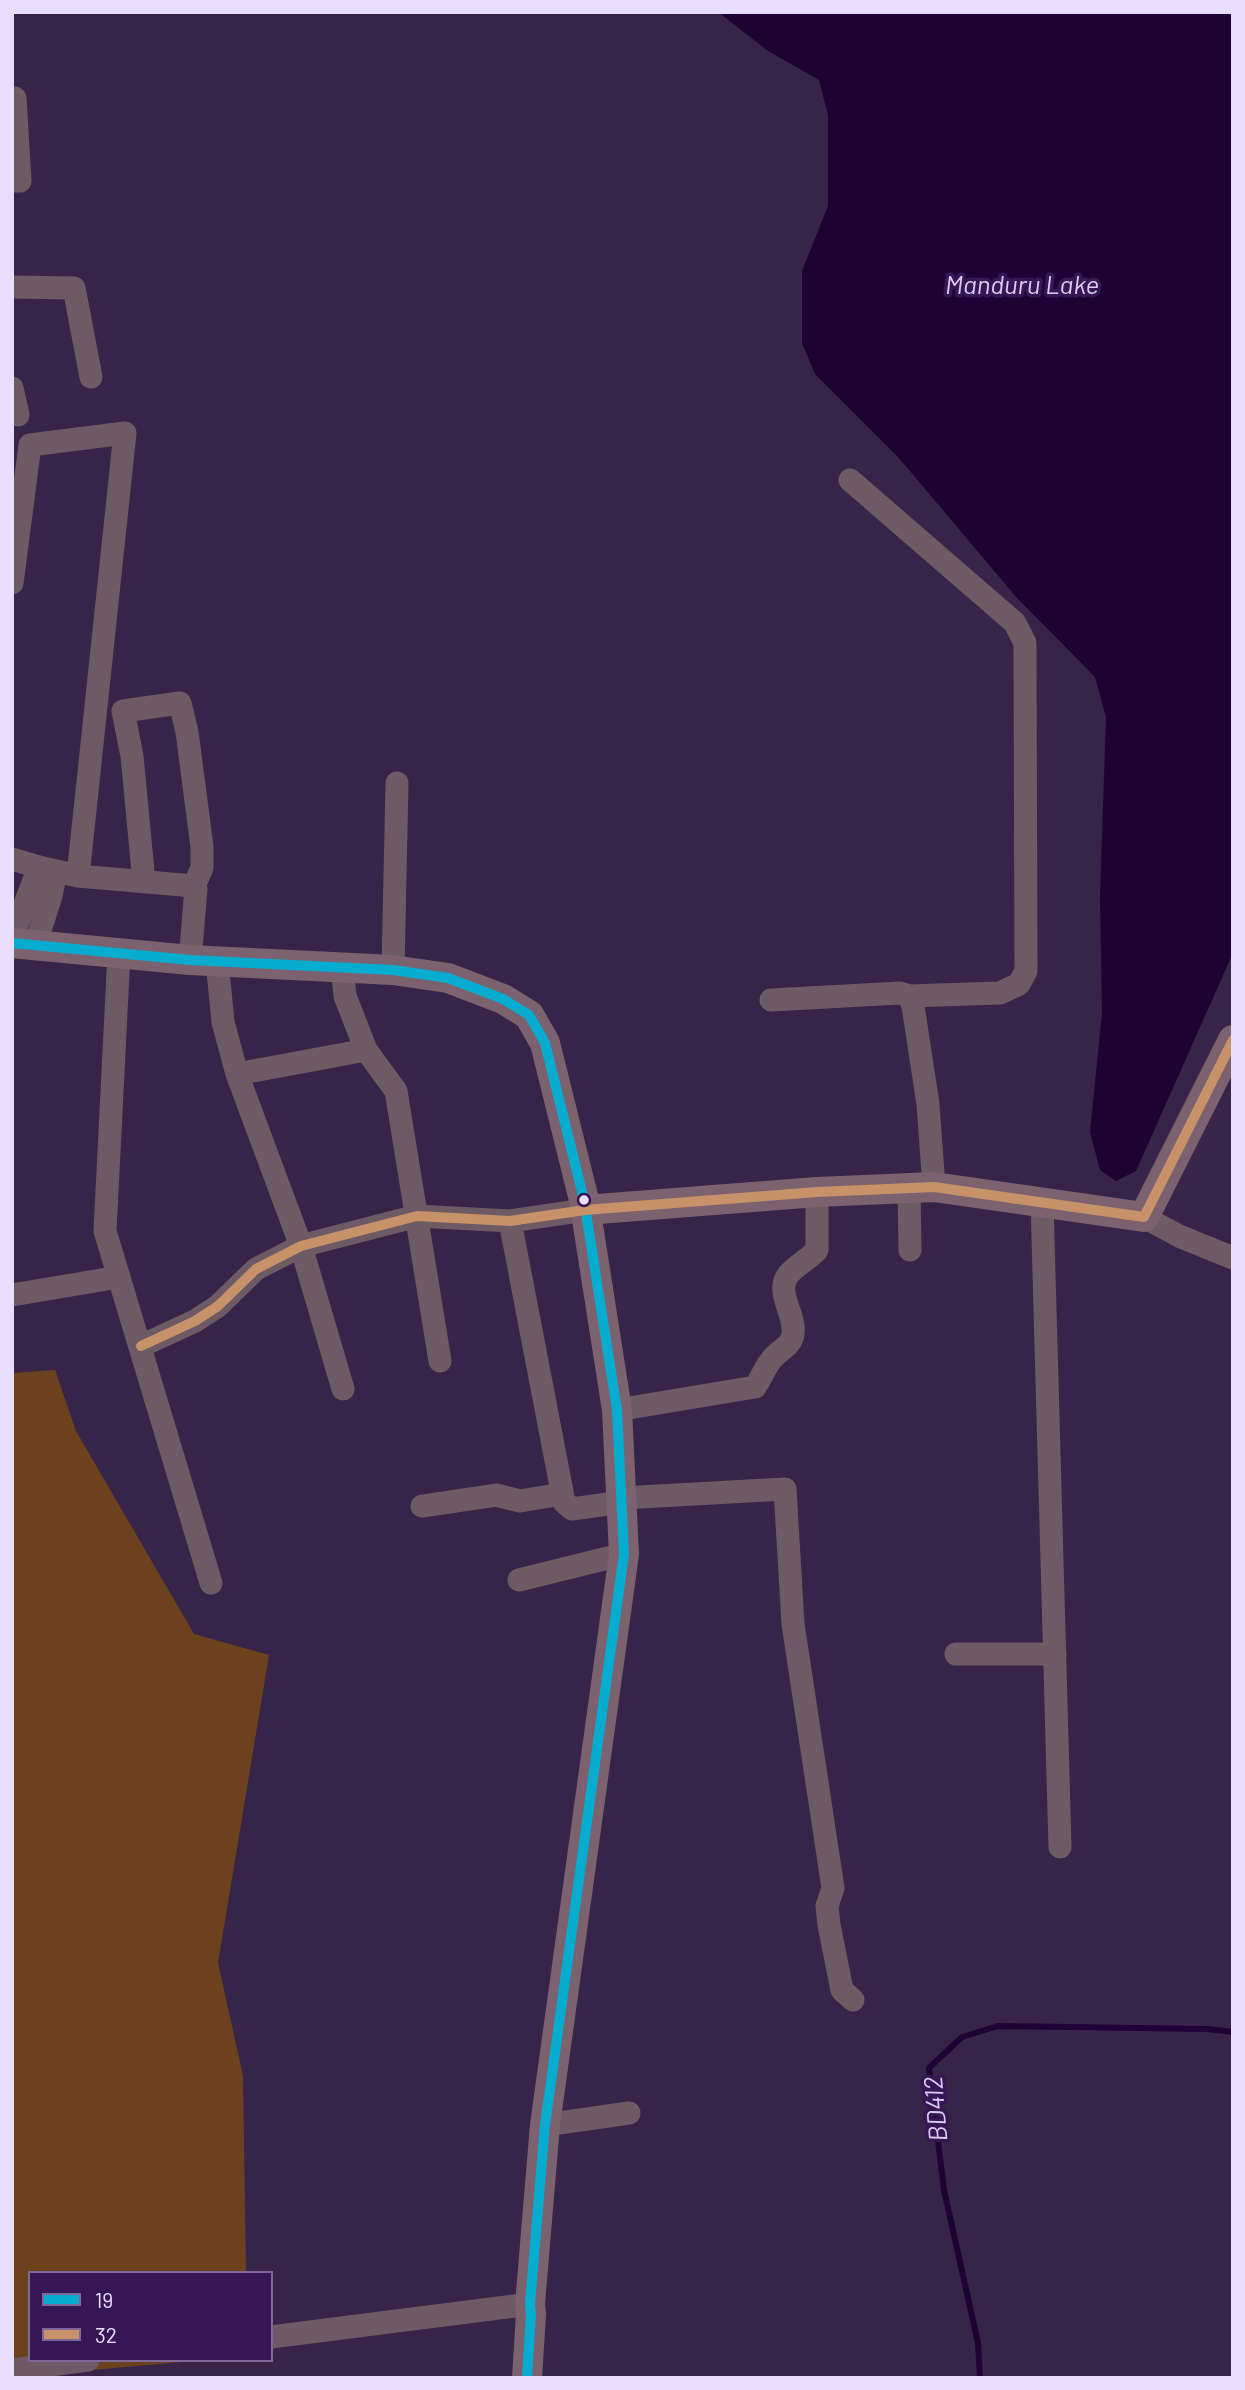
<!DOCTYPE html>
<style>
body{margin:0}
#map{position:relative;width:1245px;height:2390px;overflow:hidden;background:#362548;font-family:Barlow,sans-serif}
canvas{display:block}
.frame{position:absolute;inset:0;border:14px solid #eadefe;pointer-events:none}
.legend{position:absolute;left:28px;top:2271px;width:245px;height:91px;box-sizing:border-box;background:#361756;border:2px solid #7e6799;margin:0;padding:9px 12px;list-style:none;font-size:21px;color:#eadefe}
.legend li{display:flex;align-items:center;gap:14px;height:35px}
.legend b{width:35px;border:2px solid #7e6799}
</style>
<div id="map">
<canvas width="1245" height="2390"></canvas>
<div class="frame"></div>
<ul class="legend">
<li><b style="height:9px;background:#06acd0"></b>19</li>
<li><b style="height:9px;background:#c7916a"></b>32</li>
</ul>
</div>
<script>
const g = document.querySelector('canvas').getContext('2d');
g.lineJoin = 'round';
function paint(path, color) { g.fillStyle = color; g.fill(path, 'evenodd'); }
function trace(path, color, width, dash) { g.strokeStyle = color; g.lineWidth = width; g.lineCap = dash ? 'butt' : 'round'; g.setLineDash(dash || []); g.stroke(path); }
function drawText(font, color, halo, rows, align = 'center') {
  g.font = font + ' Barlow,sans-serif'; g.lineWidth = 7; g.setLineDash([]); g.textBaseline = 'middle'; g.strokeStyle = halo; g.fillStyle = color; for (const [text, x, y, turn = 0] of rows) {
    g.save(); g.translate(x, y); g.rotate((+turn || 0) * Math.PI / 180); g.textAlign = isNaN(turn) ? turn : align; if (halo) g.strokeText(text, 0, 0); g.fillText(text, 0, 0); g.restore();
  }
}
paint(new Path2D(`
 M55,1370l21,61 118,203 75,21 -51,308 25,113 3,197h-216v87l152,2 -170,15v-1004z`), '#6c421e');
paint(new Path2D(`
 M718,12h515v941l-97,218 -20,10 -16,-11 -10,-38 12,-119 -2,-116 6,-180 -11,-40 -78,-79 -119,-141 -83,-83 -13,-31v-72l26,-65v-91l-9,-35 -51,-29z`), '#1c0334');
trace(new Path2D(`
 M980,2378l-2,-35 -34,-153 -15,-122 33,-31 36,-11 209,3 26,3`), '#1c0334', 6);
trace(new Path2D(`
 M12,181h8l-5,-83
 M12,287l62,1 17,89
 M12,388l6,27
 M850,480l165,143 10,20 1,328 -7,13 -19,9 -91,3
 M12,583l18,-138 95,-12 -47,443
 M12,859l27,8 -27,71
 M39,867l39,9 116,10 2,3 -6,71
 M144,882l-12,-126 -9,-45 57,-8 7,29 15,115v21l-8,18
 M36,943l15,-47 5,-25
 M119,953l-14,278 106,352
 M217,961l6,61 14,52 64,172 42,143
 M342,966l3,30 21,54 30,41 44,270
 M393,970l4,-187
 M771,1000l129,-7 9,3 4,10 15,98 6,83
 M237,1074l129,-24
 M909,1188l1,62
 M1042,1202l18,645
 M1144,1217l35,19 54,22
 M510,1221l54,281 8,7 50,-7
 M12,1295l107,-18
 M141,1346l54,-25 23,-15 38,-37 45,-23 116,-30 93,5 75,-11
 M617,1410l138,-23c6,-8 10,-20 17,-28 7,-9 19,-12 21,-25 3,-19 -18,-42 -5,-59 8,-10 20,-15 29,-25v-58
 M622,1498l163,-9 8,135 40,264 -6,18 2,19 13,65 11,10
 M422,1506l74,-11 24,6 42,-7
 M519,1580l105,-26
 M956,1654h99
 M545,2125l84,-12
 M271,2337l259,-33
 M13,2370l75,-10`), '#6c5b64', 23);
trace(new Path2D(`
 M12,943l178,17 203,10 55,8 55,21 26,16 16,28 39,157 33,210 7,144 -79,571 -15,179 1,10 -4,64
 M585,1210l232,-18 117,-5 210,30 89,-177`), '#7b626e', 30);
trace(new Path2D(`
 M12,943l178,17 203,10 55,8 55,21 26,16 16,28 39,157 33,210 7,144 -79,571 -15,179 1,10 -4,64`), '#06acd0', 10);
trace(new Path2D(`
 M141,1346l54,-25 23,-15 38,-37 45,-23 116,-30 93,5 75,-11 232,-18 117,-5 210,30 89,-177`), '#c7916a', 10);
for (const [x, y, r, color] of [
 [584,1200,6,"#eadefe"]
]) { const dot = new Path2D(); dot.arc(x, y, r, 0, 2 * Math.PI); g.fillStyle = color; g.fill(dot); trace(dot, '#361756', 2.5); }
drawText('italic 26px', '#dbcdf2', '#361756', [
 ["Manduru Lake",1022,285],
 ["BD412",936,2109,-95]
]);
</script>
